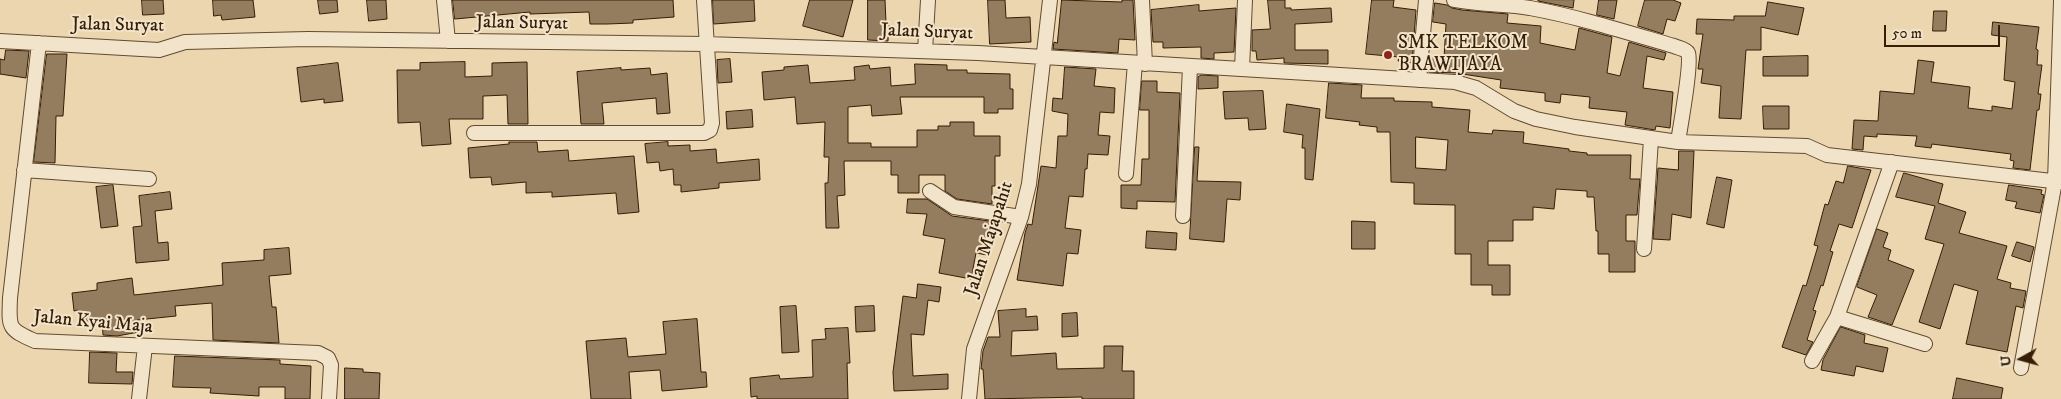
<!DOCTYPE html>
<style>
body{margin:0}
#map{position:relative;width:2061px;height:399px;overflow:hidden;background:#ebd6af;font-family:"IM FELL DW Pica",serif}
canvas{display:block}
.north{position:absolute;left:1996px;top:334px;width:50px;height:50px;-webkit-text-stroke:4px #f2e4cb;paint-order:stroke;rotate:263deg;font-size:14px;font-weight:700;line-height:20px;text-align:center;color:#351d06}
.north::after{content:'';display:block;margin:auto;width:18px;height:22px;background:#351d06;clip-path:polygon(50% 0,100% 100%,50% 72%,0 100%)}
.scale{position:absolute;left:1884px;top:25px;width:116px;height:22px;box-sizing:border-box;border:2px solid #351d06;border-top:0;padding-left:6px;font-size:15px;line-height:18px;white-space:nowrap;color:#351d06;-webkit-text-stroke:4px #f2e4cb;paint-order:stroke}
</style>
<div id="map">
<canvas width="2061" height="399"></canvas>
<div class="north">U</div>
<div class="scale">50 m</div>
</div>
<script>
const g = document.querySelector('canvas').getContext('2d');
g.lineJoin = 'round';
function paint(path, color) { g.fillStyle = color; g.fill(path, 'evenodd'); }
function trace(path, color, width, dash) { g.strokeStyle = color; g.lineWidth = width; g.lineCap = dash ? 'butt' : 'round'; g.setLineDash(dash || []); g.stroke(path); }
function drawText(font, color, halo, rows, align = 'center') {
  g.font = font + ' "IM FELL DW Pica",serif'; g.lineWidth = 4; g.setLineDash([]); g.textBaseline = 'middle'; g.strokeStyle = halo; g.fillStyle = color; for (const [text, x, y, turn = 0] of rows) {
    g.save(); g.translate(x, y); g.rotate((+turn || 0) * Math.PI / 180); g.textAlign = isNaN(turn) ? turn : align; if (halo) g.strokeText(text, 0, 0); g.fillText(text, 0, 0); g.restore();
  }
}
const building = new Path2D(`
 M142,0h21l1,14 -21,1z
 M213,0h40l2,17 -33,3 -1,-5 -7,1z
 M318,0h19l1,12 -18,2z
 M367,0h19l1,19 -18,2z
 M453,0h220l1,17 -41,3v3l-26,1h-17l-1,-12 -59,2v-2l-75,7z
 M713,0h41l1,21 -41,3z
 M810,0h43l-10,37 -40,-11z
 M868,0h17l1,23h3l-1,18 -20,-1z
 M988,0h17l1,18 24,-1 1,25 -41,2z
 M1062,0l60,2v-2h11l2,40 -16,-1 -1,14 -65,-4 1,-7 3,1z
 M1268,0h17v8h6v2l40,-2 1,14 -37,2v26h33v14l-44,-1v-5l-27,2 -1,-9h-4v-21l18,-1z
 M1372,0h22l-1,7 23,3 -4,53 -14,-2 1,-4 -33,-3z
 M1574,0l-1,8 -35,-7v-1z
 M1599,0h18l-3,19 -17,-4z
 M1645,0h28l8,3 -6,18 -8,-2 -4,15 -25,-8z
 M1768,2l36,6 -6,27 -37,-8v23h-15l-5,69 -22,-1 2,-32 -20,-3 2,-14h-5l5,-35h-7l1,-15 37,1v-4h31z
 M1435,3l12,2 5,3 10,2 46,4 -1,9 34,3 -1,17 35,7 4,-22 33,9 -5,36 13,3 9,-34 37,11 -2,7 -17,-4 -4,32 30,4 -3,36 -14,-2 -1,4 -30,-5 2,-13 -38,-4 1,-11 -29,-3 -1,9 -15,-2v-8l-45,-5 1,-8 -45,-7 -27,-1 1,-15 14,1 2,-34 -13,-2z
 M1199,5v6l37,-3 -2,44 -20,1v6l-13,-1v-11l-38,1v-6h-10l-2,-32z
 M1934,11h13l-1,20h-13z
 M1993,22l46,5 -3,22 2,1 -1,15h5l-4,29h3l-2,16h-2l-7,60 -17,-2 1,-7 -4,-1 1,-6 -79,-10 -1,4 -16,-2 2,-10 -40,-2v3l-13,-1 -1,14 -11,-1 2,-29 24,1 2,-30 34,3 4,-34 16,2 -3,20 39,5 -2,21 24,3v-5l20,3 3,-27 -11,-2 3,-43 -15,-2z
 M6,50l23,1 -3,27 -26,-4v-15l4,1z
 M47,54h20l-4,62h-7l-1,47 -21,-1z
 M1808,56v20h-45v-19z
 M730,59l2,23 -14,1 -1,-23z
 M465,62v15l27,-1v-13l35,-1 1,62h-20l-1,-29 -24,1v23h-34l2,25 -29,2 -2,-24 -22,1 -1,-53h23v-7z
 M338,63l5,38 -19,2v-4l-23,3 -4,-34z
 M915,64l32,1v5h20v3l43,1v15h3v20h-15v4h-14v-16h-84l2,17 -30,2 -1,-11 -23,2v36h23v4h46v-17h21v-4h12v-4h24v14h26v20h-5v30h-3v18l-35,-5 -12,-8v-16h-26v18h-21v-18h-7v-14h-47l1,34 -8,1 2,32h-13l-1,-45h3l1,-26h-5l1,-35 -28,2 -2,-27 -31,3 -2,-28 22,-2v-3l24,-2 2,18 45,-3 -1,-13 15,-2 1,4 20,-2 1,19 24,-2z
 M1065,67l31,2 -2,17 21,2 -1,25 -14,-1 -2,23 12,1 -2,19 -20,-1 -1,15h-2l-2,28 -14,-1 -4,32 16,2 -3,24 -11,-1 -4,33 -46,-6 8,-47 3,-9 4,1 9,-59 15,2 2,-32h9l1,-22 -16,-3 1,-13 9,1z
 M621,68v2l29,-2 1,7 16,-2 3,40 -13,1 -1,-16 -54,5 2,21h-23l-4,-52z
 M1202,75l16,1v12l-20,1v-12z
 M1142,81h15v11l23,1 -5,109 -38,-1v8l-16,-1v-23h20l1,-26h7v-49h-9z
 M1329,83l33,2 -1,13h33v3l38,1v5l38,3 -2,22 24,2 1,-4 31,2 -1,11 46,6v2l18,2v2h44l-1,24h10l-3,36h-11v26h9v31h-26v-18h-11v-23h-2l-2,-34h-7v-6l-31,-2 -2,20 -21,-2v13h-20v21h-25v24h22v30h-18v-10h-21v-31h-16v-49l-41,-1v-21l-23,-1 -1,-50h-13v-5l-18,-2 1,-3 -34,-4zM1416,137l32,3 -2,30 -30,-2z
 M1263,91l3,38 -17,1 -1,-12 -23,1 -2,-27z
 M1287,104l33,5 -7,71 -8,-1v-31h-3l1,-13 -19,-3z
 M1763,106h26v23h-25z
 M752,110l1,17 -26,2 -1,-17z
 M509,142h28l1,10 30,-2 1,11 65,-5 5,56 -21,2 -2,-21 -64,4v-5l-26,1v-11l-34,3 -1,-8 -21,1 -2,-30 41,-4z
 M668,142v4l22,-1v6l26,-2 1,14 42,-4 1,21 -41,3v5l-38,4v-7h-7l-1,-16 -13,2 -1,-9 -12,1 -2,-19z
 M1195,147h4l-2,34 44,1 -1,18 -13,-1 -3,43 -34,-3z
 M1679,151h15l-3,67 -19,-4 -2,26 -17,-1 5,-71 20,2z
 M1848,166l23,4 -19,58 -13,-4 -9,27 3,1 -10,34 -2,-1 -8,25 3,1 -9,29 6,2 -7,13 -24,-8 21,-62 3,1 12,-40 -4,-1 11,-41 3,1 8,-24 7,2z
 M1904,173l39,11 -5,19 28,9 -7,21 48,13 -10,33 14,4 -1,5 16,3 -3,17 -7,-2 -9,46 -41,-8 12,-53 -24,-7 -14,45 -21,-7 25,-78 -19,-5 10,-33 -39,-9z
 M1717,177l15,3 -8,48 -17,-4z
 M113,185l5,41 -17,2 -5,-41z
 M2009,185l33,5 -1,4 3,1 -4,18 -25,-5 2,-6 -11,-2z
 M170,192l2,17 -17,2 3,32 10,-1 1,18 -33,3 -3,-36 9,-1 -3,-30z
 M908,199h19l25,17 45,6 -3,19h-4l-3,14 -11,-2 -5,26 -32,-6 6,-34 -22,-4 4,-21 -20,-1z
 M1352,221l23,1v27h-23z
 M1877,229l11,4 -5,14 8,3 -3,10 26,10 -22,55 -24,-8 9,-22 -20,-8z
 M1147,231l30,2 -1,17 -30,-2z
 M2017,242l17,5 -4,15 -18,-6z
 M289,248l2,26 -22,2 3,31h4l3,36 -66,-3 -1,-37 -37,3 1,10 -39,4 2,12 -22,4 -14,-1 -1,-16 -23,3 -1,-12 -4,1 -2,-18 25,-3v-7l35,-5 2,17 89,-10 -1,-22 42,-3v-10z
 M918,284l23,3 -2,15 -11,-2 -4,35 -13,-1 2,42 35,-2v15l-54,2 -1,-19 10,-76 13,2z
 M796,306l3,46 -17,1 -2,-46z
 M874,306l1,25 -19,1 -1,-25z
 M1026,309v8l11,-1 1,14 -26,1 -1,25 45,-3 1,16 47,-1v-22h19l-1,25h12v28h-52v-2l-97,2 -2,-30h-2l2,-18 5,-14h12l-2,-26z
 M1077,313l1,23 -16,1v-23z
 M697,319l4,53h5l1,15 -45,4 -2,-21 -31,2 2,27h-40l-5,-58 40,-3 2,19 38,-3 -3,-32z
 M1841,327l24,8 -1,8 24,5 -5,24 -27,-6 -2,10 -33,-6 2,-10z
 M848,328l2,35h-3l1,36h-91v-3l-6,1 -1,-19 29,-3 1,4 33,-2 -1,-37 14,-1 -1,-10z
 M90,352l27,1 -1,19h17l-1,12 -43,-1z
 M175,356l105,4v4l31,2 -1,33h-25v-12h-26v9l-49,-3 1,-5 -38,-1z
 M345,368l18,1v3l17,1 -1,26h-34z
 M1957,378l46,10 -2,11h-48z`);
paint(building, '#947d5e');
trace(building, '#351d06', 1);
const minor = new Path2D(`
 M444,0l4,41
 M1142,0l3,64
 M1454,0c25,5 51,4 76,8 49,9 96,24 144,38 4,2 12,3 14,7 4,10 -8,75 -10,89
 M0,41l159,9 26,-8 123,-3 398,5 272,9 477,29 21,6 38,23 22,8 39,8 103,15 129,4 20,9 234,27
 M39,43l-29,255c-1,29 -3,31 25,43l283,12 10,5 3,7 -2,34
 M925,51l3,-51
 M1242,69l3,-69
 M1419,80l7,-80
 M474,133h230l6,-3 2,-7 -8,-123
 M24,170l125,9
 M1126,174l9,-111
 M930,191l24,16 67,10
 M1183,216l7,-149
 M1644,249l7,-110
 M1837,317l88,27
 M1812,361l25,-44 55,-155
 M2021,368l34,-187 6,-180
 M139,399l6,-53
 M969,399l5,-50 47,-132 8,-33 21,-184`);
trace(minor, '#624b30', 16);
trace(minor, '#f2e4cb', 14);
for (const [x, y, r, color] of [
 [1388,55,5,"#8f2418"]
]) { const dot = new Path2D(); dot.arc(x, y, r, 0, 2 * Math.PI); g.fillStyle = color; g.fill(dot); trace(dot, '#f2e4cb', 2); }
drawText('19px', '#351d06', '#f2e4cb', [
 ["Jalan Suryat",522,24,1],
 ["Jalan Suryat",118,26,1],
 ["Jalan Suryat",927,33,2],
 ["Jalan Majapahit",990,239,-72],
 ["Jalan Kyai Maja",93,323,5]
]);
drawText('19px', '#351d06', '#f2e4cb', [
 ["SMK TELKOM",1398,44],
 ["BRAWIJAYA",1398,66]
], 'left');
</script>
